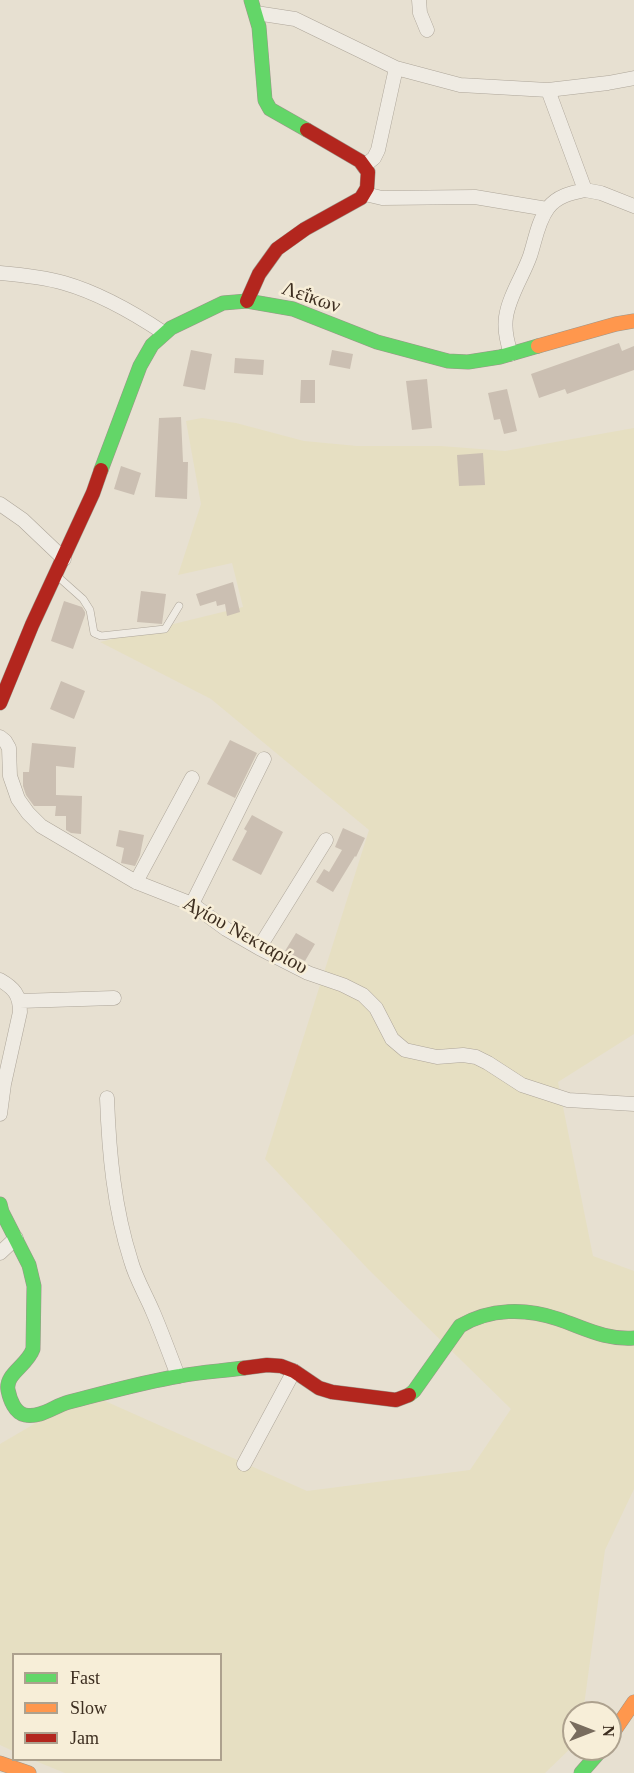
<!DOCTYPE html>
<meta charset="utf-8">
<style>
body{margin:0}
#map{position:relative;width:634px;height:1773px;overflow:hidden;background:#e7e0d1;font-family:Georgia,serif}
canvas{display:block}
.legend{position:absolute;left:12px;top:1653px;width:210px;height:108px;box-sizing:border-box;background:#f7eed8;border:2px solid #ada18e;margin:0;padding:8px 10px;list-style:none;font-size:18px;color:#3d2e20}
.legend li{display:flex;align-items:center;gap:12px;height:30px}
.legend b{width:30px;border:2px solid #ada18e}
.north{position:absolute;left:562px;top:1701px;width:60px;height:60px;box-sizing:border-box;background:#f7eed8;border:2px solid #ada18e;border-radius:50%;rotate:90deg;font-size:16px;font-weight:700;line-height:24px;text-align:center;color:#3d2e20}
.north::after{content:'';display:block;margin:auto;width:21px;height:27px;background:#786c5e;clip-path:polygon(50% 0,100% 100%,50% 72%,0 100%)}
</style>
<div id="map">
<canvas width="634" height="1773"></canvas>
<ul class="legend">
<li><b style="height:8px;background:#63d668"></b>Fast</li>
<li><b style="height:8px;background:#ff974d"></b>Slow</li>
<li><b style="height:8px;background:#b3261e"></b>Jam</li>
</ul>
<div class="north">N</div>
</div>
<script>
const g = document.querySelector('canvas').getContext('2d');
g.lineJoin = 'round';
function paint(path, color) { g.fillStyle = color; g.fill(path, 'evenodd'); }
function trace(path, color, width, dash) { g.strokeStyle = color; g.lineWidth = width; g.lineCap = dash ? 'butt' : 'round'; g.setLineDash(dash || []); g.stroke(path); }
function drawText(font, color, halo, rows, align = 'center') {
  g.font = font + ' Georgia,serif'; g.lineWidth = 5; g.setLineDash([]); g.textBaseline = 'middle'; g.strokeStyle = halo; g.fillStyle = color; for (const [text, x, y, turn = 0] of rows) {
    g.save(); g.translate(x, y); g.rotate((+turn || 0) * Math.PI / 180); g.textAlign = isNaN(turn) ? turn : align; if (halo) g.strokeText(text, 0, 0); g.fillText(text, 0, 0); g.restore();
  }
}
paint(new Path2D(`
 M202,418l34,5 68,18 53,5h84l64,5 129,-23v606l-76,48 35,174 41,15v218l-29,61 -22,163h-9v32l-29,28h-480l-32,-13h187v-106h-206l-1,97 -13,-6v-301l87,-51 220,98 163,-21 41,-61 -143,-140 -103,-110 104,-329 -158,-131 -111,-57 143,-35 -11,-44 -54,12 23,-71 -15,-83z`), '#e6dfc2');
paint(new Path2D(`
 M619,343l3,8 12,-5v24l-67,24 -2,-5 -26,9 -8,-24z
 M191,350l21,4 -7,36 -22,-4z
 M332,350l21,4 -3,15 -21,-4z
 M235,358l29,2 -1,15 -29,-2z
 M427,379l5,49 -20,2 -6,-49z
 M301,380h14v23h-15z
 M507,389l10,42 -13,3 -4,-15 -6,1 -6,-27z
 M181,417l2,45h5l-1,37 -32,-2 4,-79z
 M483,453l2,32 -26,1 -2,-31z
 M121,466l20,7 -7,22 -20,-6z
 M233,582l7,30 -13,4 -2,-12 -8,2 -1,-5 -16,5 -4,-12z
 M141,591l25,3 -4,30 -25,-2z
 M64,601l18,6 3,5v3l-12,34 -22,-8z
 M61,681l24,10 -11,28 -24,-10z
 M230,740l27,13 -22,45 -28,-14z
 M32,743l44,4 -2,21 -18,-2v29l26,1 -1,38 -10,-1 -5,-3v-14h-11l1,-10h-22l-8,-11 -3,-9v-14h6z
 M252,815l31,17 -22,43 -29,-15 15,-29 -3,-2z
 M343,828l22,10 -9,19 -1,-1 -22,36 -17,-10 8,-13 5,3 13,-22 -7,-3z
 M119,830l25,5 -4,20 -5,11 -14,-3 3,-15 -8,-2z
 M296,933l19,11 -10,17 -20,-10z`), '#cbbfb2');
const lane = new Path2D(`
 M56,575l27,24 7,11 4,23 7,3 64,-7 14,-23`);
const street = new Path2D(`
 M419,0l1,13 7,17
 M256,13l39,6 101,49 64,17 88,5 60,-7 26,-5
 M548,90l37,100 16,3 33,13
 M364,166l10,-8 4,-8 18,-82
 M365,194l17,4 93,-1 72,12
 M0,273c22,2 43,4 64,10 35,10 70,30 100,50
 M511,354c-4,-12 -7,-24 -5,-37 3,-21 17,-41 24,-61 5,-15 8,-35 18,-48 9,-12 23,-15 37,-18
 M0,504l23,16 41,39
 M0,737l5,4 4,7 1,28 8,23 10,14 13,13 95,56 56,22 34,25 33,19 49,25 35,12 20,10 13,13 16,31 13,11 32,7 26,-2 13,2 12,6 34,22 46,15 66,4
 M136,882l56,-104
 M192,904l72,-145
 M259,948l67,-108
 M0,980c14,8 20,15 20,32l-16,72 -4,30
 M20,1001l94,-3
 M107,1098c2,55 7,110 24,163 5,18 15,34 22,51 9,21 17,43 25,64
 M0,1253l16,-15
 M244,1464l50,-93`);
const fast = new Path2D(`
 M251,0l8,27 6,73 5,9 37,21
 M101,470l39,-104 12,-21 19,-17 52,-25 24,-2 46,8 84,33 71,19 20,1 32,-5 38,-11
 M0,1204l2,8 27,53 5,21 -1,63c-6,17 -28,25 -25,41 2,10 7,23 17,25 16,3 29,-9 44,-13 36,-9 74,-20 111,-26 21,-4 42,-5 64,-8
 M409,1395l5,-4 46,-65c30,-18 66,-18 98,-7 27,9 47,21 76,19
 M581,1773l21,-24`);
const slow = new Path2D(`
 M538,346l78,-22 18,-3
 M610,1737l24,-35
 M0,1763l29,10`);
const jam = new Path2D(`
 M247,301l12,-27 18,-25 28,-20 56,-31 6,-10 1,-16 -8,-11 -53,-31
 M0,703l32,-78 61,-132 8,-23
 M244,1368l23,-3 14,1 13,5 25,17 13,4 64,8 13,-5`);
trace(lane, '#ada599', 8);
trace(street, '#ada599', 15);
trace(fast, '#9c958a', 15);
trace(slow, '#9c958a', 15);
trace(jam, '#9c958a', 15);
trace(lane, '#efebe3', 7);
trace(street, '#efebe3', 14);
trace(fast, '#63d668', 14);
trace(slow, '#ff974d', 14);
trace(jam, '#b3261e', 14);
drawText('20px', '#3d2e20', '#f7eed8', [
 ["Λεΐκων",311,298,19],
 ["Αγίου Νεκταρίου",245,936,29]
]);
</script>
